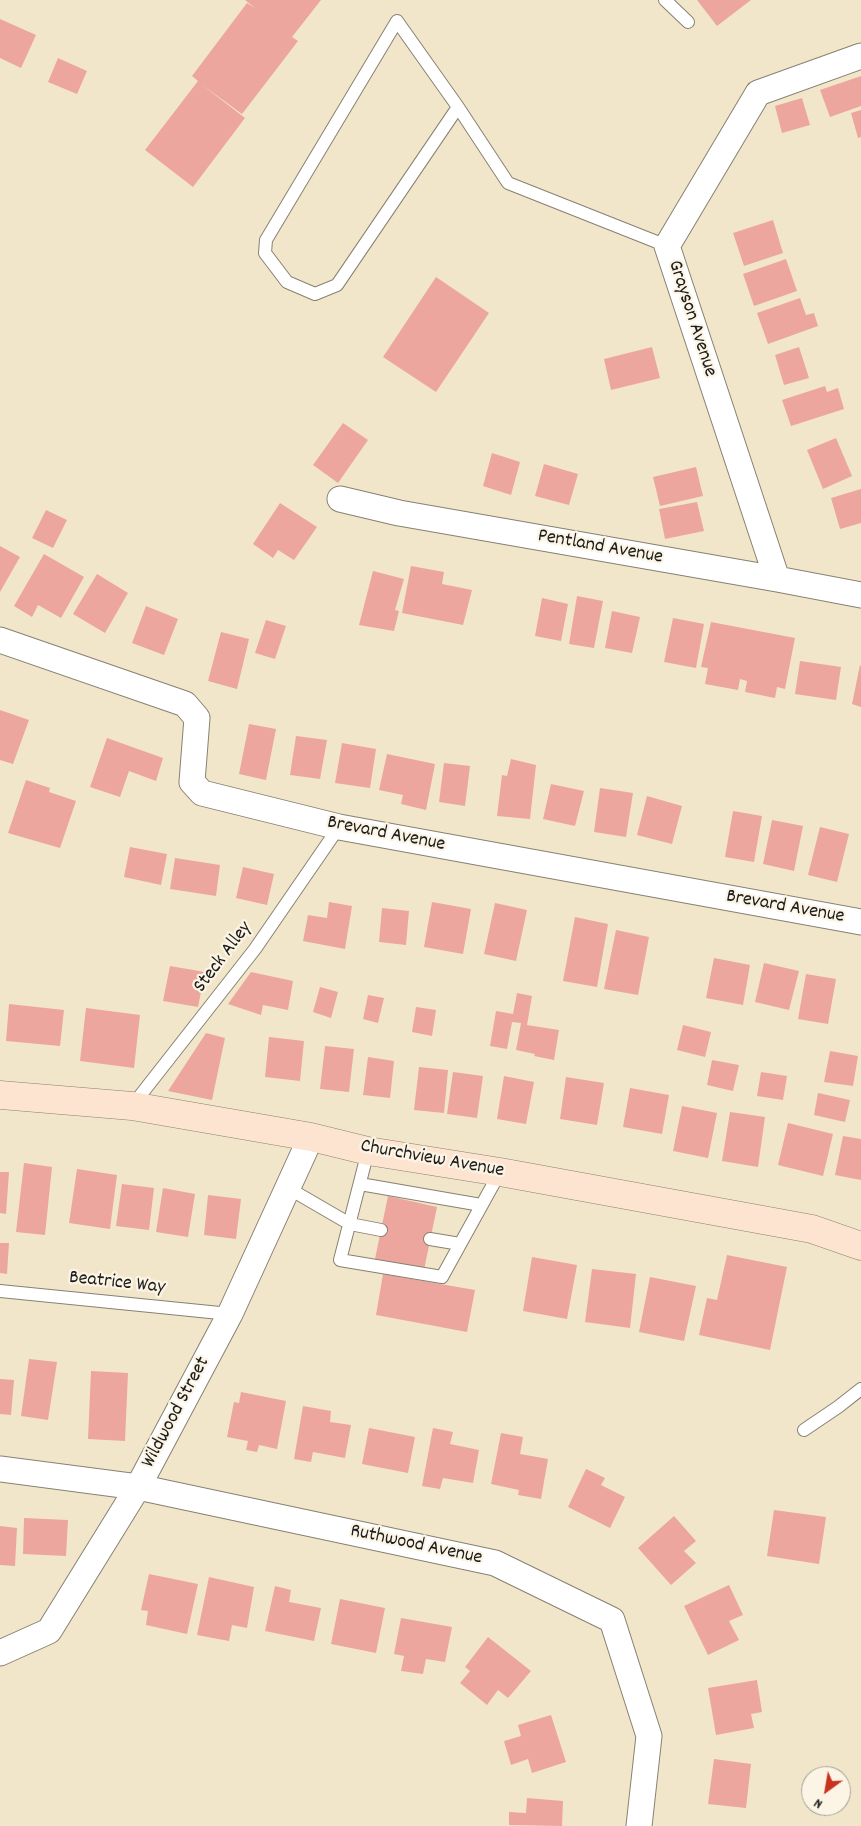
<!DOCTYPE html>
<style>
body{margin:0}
#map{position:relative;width:861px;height:1826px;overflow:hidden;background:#f2e6ca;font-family:Dekko,sans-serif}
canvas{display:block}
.north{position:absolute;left:801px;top:1766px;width:50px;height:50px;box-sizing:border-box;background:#fcf5e5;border:1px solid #a29e95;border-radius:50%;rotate:212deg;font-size:14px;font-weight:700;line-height:20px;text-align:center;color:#1c1c1c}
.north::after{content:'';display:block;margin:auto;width:18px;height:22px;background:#c8321e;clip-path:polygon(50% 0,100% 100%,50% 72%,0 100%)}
</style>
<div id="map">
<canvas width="861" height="1826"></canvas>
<div class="north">N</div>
</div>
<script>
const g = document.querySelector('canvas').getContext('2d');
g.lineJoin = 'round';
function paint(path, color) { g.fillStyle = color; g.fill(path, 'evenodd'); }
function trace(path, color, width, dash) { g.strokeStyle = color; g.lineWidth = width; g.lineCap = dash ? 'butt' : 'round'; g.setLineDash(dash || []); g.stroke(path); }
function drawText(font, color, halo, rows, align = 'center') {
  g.font = font + ' Dekko,sans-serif'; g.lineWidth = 4.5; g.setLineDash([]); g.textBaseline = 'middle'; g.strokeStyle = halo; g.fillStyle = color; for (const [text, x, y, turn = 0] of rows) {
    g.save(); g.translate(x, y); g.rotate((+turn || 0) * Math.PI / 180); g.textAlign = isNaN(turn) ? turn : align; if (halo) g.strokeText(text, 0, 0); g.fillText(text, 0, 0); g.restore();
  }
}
paint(new Path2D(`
 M245,0h76l-29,37 6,4 -56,73 -41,-30 44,34 -52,69 -48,-37 53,-69 -6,-5 55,-73 8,5z
 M697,0h54l-34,26z
 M0,19l36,16 -15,33 -21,-10z
 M58,58l29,13 -10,23 -29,-12z
 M861,76v30l-31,11 -10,-27z
 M802,98l8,27 -28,8 -7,-27z
 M861,110v27l-3,1 -7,-25z
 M773,220l10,33 -39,13 -11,-33z
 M786,259l11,32 -43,15 -11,-32z
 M436,277l53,36 -53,79 -53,-35z
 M800,298l6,17 8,-2 4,13 -50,18 -11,-31z
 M652,347l8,31 -49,12 -7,-31z
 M799,347l10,31 -25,7 -9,-30z
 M825,386l2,6 11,-4 6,21 -53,17 -9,-26z
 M343,423l25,17 -30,43 -25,-18z
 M836,438l16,38 -29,13 -16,-39z
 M492,453l28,9 -9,33 -28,-9z
 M544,464l34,10 -9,31 -34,-9z
 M696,467l7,29 -43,10 -7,-29z
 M861,489v34l-21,6 -9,-31z
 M697,502l7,29 -39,8 -6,-30z
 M280,503l37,24 -23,33 -16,-10 -5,8 -20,-14z
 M46,510l21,10 -14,28 -21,-10z
 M0,546l20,11 -20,35z
 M44,554l40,23 -23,41 -23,-13 -6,12 -18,-11z
 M411,566l33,6 -2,12 30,6 -9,35 -61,-12z
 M373,571l31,8 -9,31 4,1 -5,20 -35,-6z
 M97,574l31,19 -23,40 -32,-19z
 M577,596l26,5 -9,47 -25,-4z
 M542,598l26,6 -7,37 -26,-5z
 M146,606l32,13 -14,36 -32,-12z
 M612,611l28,6 -8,36 -27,-5z
 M673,618l31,6 -8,44 -32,-6z
 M266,620l20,6 -11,33 -20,-6z
 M711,622l84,16 -10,51 -8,-2 -2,11 -30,-6 2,-11 -7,-2 -2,11 -33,-6 3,-16 -7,-1z
 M221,632l28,7 -12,50 -29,-8z
 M800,661l41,6 -5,33 -41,-6z
 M860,665l1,1v41l-9,-3z
 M0,710l29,10 -16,44 -13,-4z
 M249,724l27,5 -10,51 -27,-6z
 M296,736l31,4 -7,39 -30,-4z
 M107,738l56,20 -7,23 -27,-10 -9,26 -30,-10z
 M342,743l34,6 -6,39 -35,-5z
 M387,754l48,10 -9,46 -25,-6 2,-9 -24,-5z
 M511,759l25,6 -6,54 -33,-3 5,-41 5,1z
 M444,763l26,3 -5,40 -26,-4z
 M26,780l24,8 -1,4 27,9 -16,47 -52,-15z
 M551,784l33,7 -9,35 -32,-7z
 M600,788l33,5 -7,44 -32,-5z
 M647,796l35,10 -10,38 -35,-9z
 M733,811l29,5 -8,46 -29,-5z
 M772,820l31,6 -9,45 -31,-7z
 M820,827l29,7 -12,48 -29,-7z
 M130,847l37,7 -6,31 -37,-8z
 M175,858l45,7 -4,31 -46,-7z
 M243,867l31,7 -7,31 -31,-7z
 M329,902l23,4 -7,43 -42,-8 5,-26 19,3z
 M432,902l39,7 -8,45 -39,-7z
 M495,903l32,7 -11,51 -32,-7z
 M382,908l27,3 -3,34 -27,-3z
 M575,917l33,7 -11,63 -34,-6z
 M616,930l33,7 -11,58 -34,-6z
 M714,958l36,7 -7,40 -37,-7z
 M764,963l35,8 -10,39 -34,-8z
 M170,966l35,6 -7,35 -35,-6z
 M251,972l42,9 -5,29 -25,-5 -2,10 -33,-11z
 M806,974l30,5 -8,45 -30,-5z
 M320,987l18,5 -7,26 -18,-6z
 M517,993l15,3 -5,29 32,5 -5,30 -20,-4 1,-2 -19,-4 5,-27 -9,-1 -5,27 -17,-3 6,-35 17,3z
 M368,995l16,3 -6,25 -15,-4z
 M9,1004l55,6 -4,36 -54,-5z
 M416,1007l20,3 -4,26 -20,-4z
 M86,1008l54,7 -6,53 -54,-7z
 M683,1025l28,7 -6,25 -28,-7z
 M206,1033l19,5 -13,62 -44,-9z
 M269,1037l35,4 -4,40 -35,-4z
 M325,1046l29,3 -5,43 -29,-3z
 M830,1051l28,5 -5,30 -29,-4z
 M368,1057l26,4 -4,37 -27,-3z
 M712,1060l27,5 -6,26 -26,-6z
 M419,1067l29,3 -4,43 -30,-3z
 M453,1072l30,4 -6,42 -30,-4z
 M761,1072l26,4 -4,24 -26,-4z
 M504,1076l30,6 -8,42 -29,-5z
 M566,1077l38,6 -7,42 -37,-6z
 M630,1088l39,7 -7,39 -39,-7z
 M818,1093l32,7 -5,22 -31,-7z
 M682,1106l35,7 -9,45 -35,-7z
 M730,1112l35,5 -7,50 -36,-6z
 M788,1123l45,11 -10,42 -45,-11z
 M843,1136l18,3v41l-26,-5z
 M24,1163l28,4 -7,68 -29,-3z
 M77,1169l40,6 -7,54 -41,-6z
 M0,1172h9l-3,42 -6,-1z
 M122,1184l32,4 -5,42 -33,-4z
 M163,1188l32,6 -7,43 -32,-5z
 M208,1195l33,4 -5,40 -32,-4z
 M388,1196l49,11 -13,63 -49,-11z
 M0,1243h9l-2,31 -7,-1z
 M727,1255l60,12 -17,83 -71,-15 8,-37 10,2z
 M532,1257l45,8 -10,54 -44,-8z
 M592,1269l44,5 -6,54 -45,-6z
 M383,1274l92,16 -8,42 -91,-17z
 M650,1277l46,9 -12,55 -45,-9z
 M29,1359l28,3 -9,58 -27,-4z
 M91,1371l37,2 -3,68 -37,-2z
 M0,1379l14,1 -3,35 -11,-1z
 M241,1392l45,9 -9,48 -18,-4 -2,7 -11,-2 2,-9 -21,-4 7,-35 5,1z
 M303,1406l28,5 -1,11 21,3 -6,33 -32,-6 -2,10 -17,-3z
 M369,1428l46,9 -7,36 -46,-9z
 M433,1428l20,4 -3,12 29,6 -6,33 -30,-5 -3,11 -18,-3z
 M501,1433l22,4 -3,17 28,5 -7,40 -23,-4 1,-5 -28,-6z
 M586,1469l19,9 -4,7 24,12 -15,31 -42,-21z
 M774,1510l52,7 -7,47 -52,-8z
 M674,1516l22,25 -12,10 12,12 -25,22 -33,-37z
 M24,1518l44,2 -2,36 -43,-2z
 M0,1526l17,2 -2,38 -15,-1z
 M149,1574l49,10 -11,50 -41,-9 2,-14 -7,-1z
 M209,1577l45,10 -7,41 -15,-3 -3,16 -32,-6z
 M729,1585l14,30 -14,6 10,19 -31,15 -24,-49z
 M275,1586l16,4 -2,12 32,6 -7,33 -49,-10z
 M340,1599l45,9 -9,45 -45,-9z
 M401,1618l51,9 -7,35 -19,-3 -3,15 -22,-3 3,-15 -10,-2z
 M488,1637l43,34 -23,27 -10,-8 -11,15 -27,-22 10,-12 -5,-4z
 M757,1680l5,32 -11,2 3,14 -38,7 -8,-47z
 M551,1715l15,47 -34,11 -4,-14 -17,6 -7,-24 17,-5 -3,-11z
 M714,1759l37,5 -5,44 -38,-4z
 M527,1798l36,3 -1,25 -53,-1v-13l17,1z`), '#eda69d');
const lane = new Path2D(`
 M665,0l23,22
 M458,107l-121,178 -22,9 -28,-12 -22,-29 1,-13 131,-219 61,86 50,76 159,63
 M132,1106l123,-157 84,-122
 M368,1151l-28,109 102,17 58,-105
 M360,1184l121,21
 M288,1188l62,36 31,6
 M430,1239l30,5
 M0,1291l230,23
 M804,1430l34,-23 23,-18`);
const street = new Path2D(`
 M340,499l59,14 378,66 84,16
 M777,579l-110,-333 91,-153 103,-37
 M0,640l185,64 12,14 -5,64 10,11 137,34 522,95
 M0,1469l138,18 357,76 117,57 37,116 -10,90
 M0,1653l49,-22 89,-144 92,-173 81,-177`);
const secondary = new Path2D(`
 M0,1095l132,11 179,31 57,14 132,21 312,57 49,17`);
trace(lane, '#878173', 14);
trace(street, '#878173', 27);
trace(secondary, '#878173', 29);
trace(lane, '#fff', 12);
trace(street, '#fff', 25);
trace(secondary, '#fde4d1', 28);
drawText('20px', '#1c1c1c', '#fcf5e5', [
 ["Grayson Avenue",691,319,72],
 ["Pentland Avenue",600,548,10],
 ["Brevard Avenue",386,835,11],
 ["Brevard Avenue",785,908,10],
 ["Steck Alley",224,958,-53],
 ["Churchview Avenue",432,1160,10],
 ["Beatrice Way",117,1284,6],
 ["Wildwood Street",177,1413,-62],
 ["Ruthwood Avenue",416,1546,12]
]);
</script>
